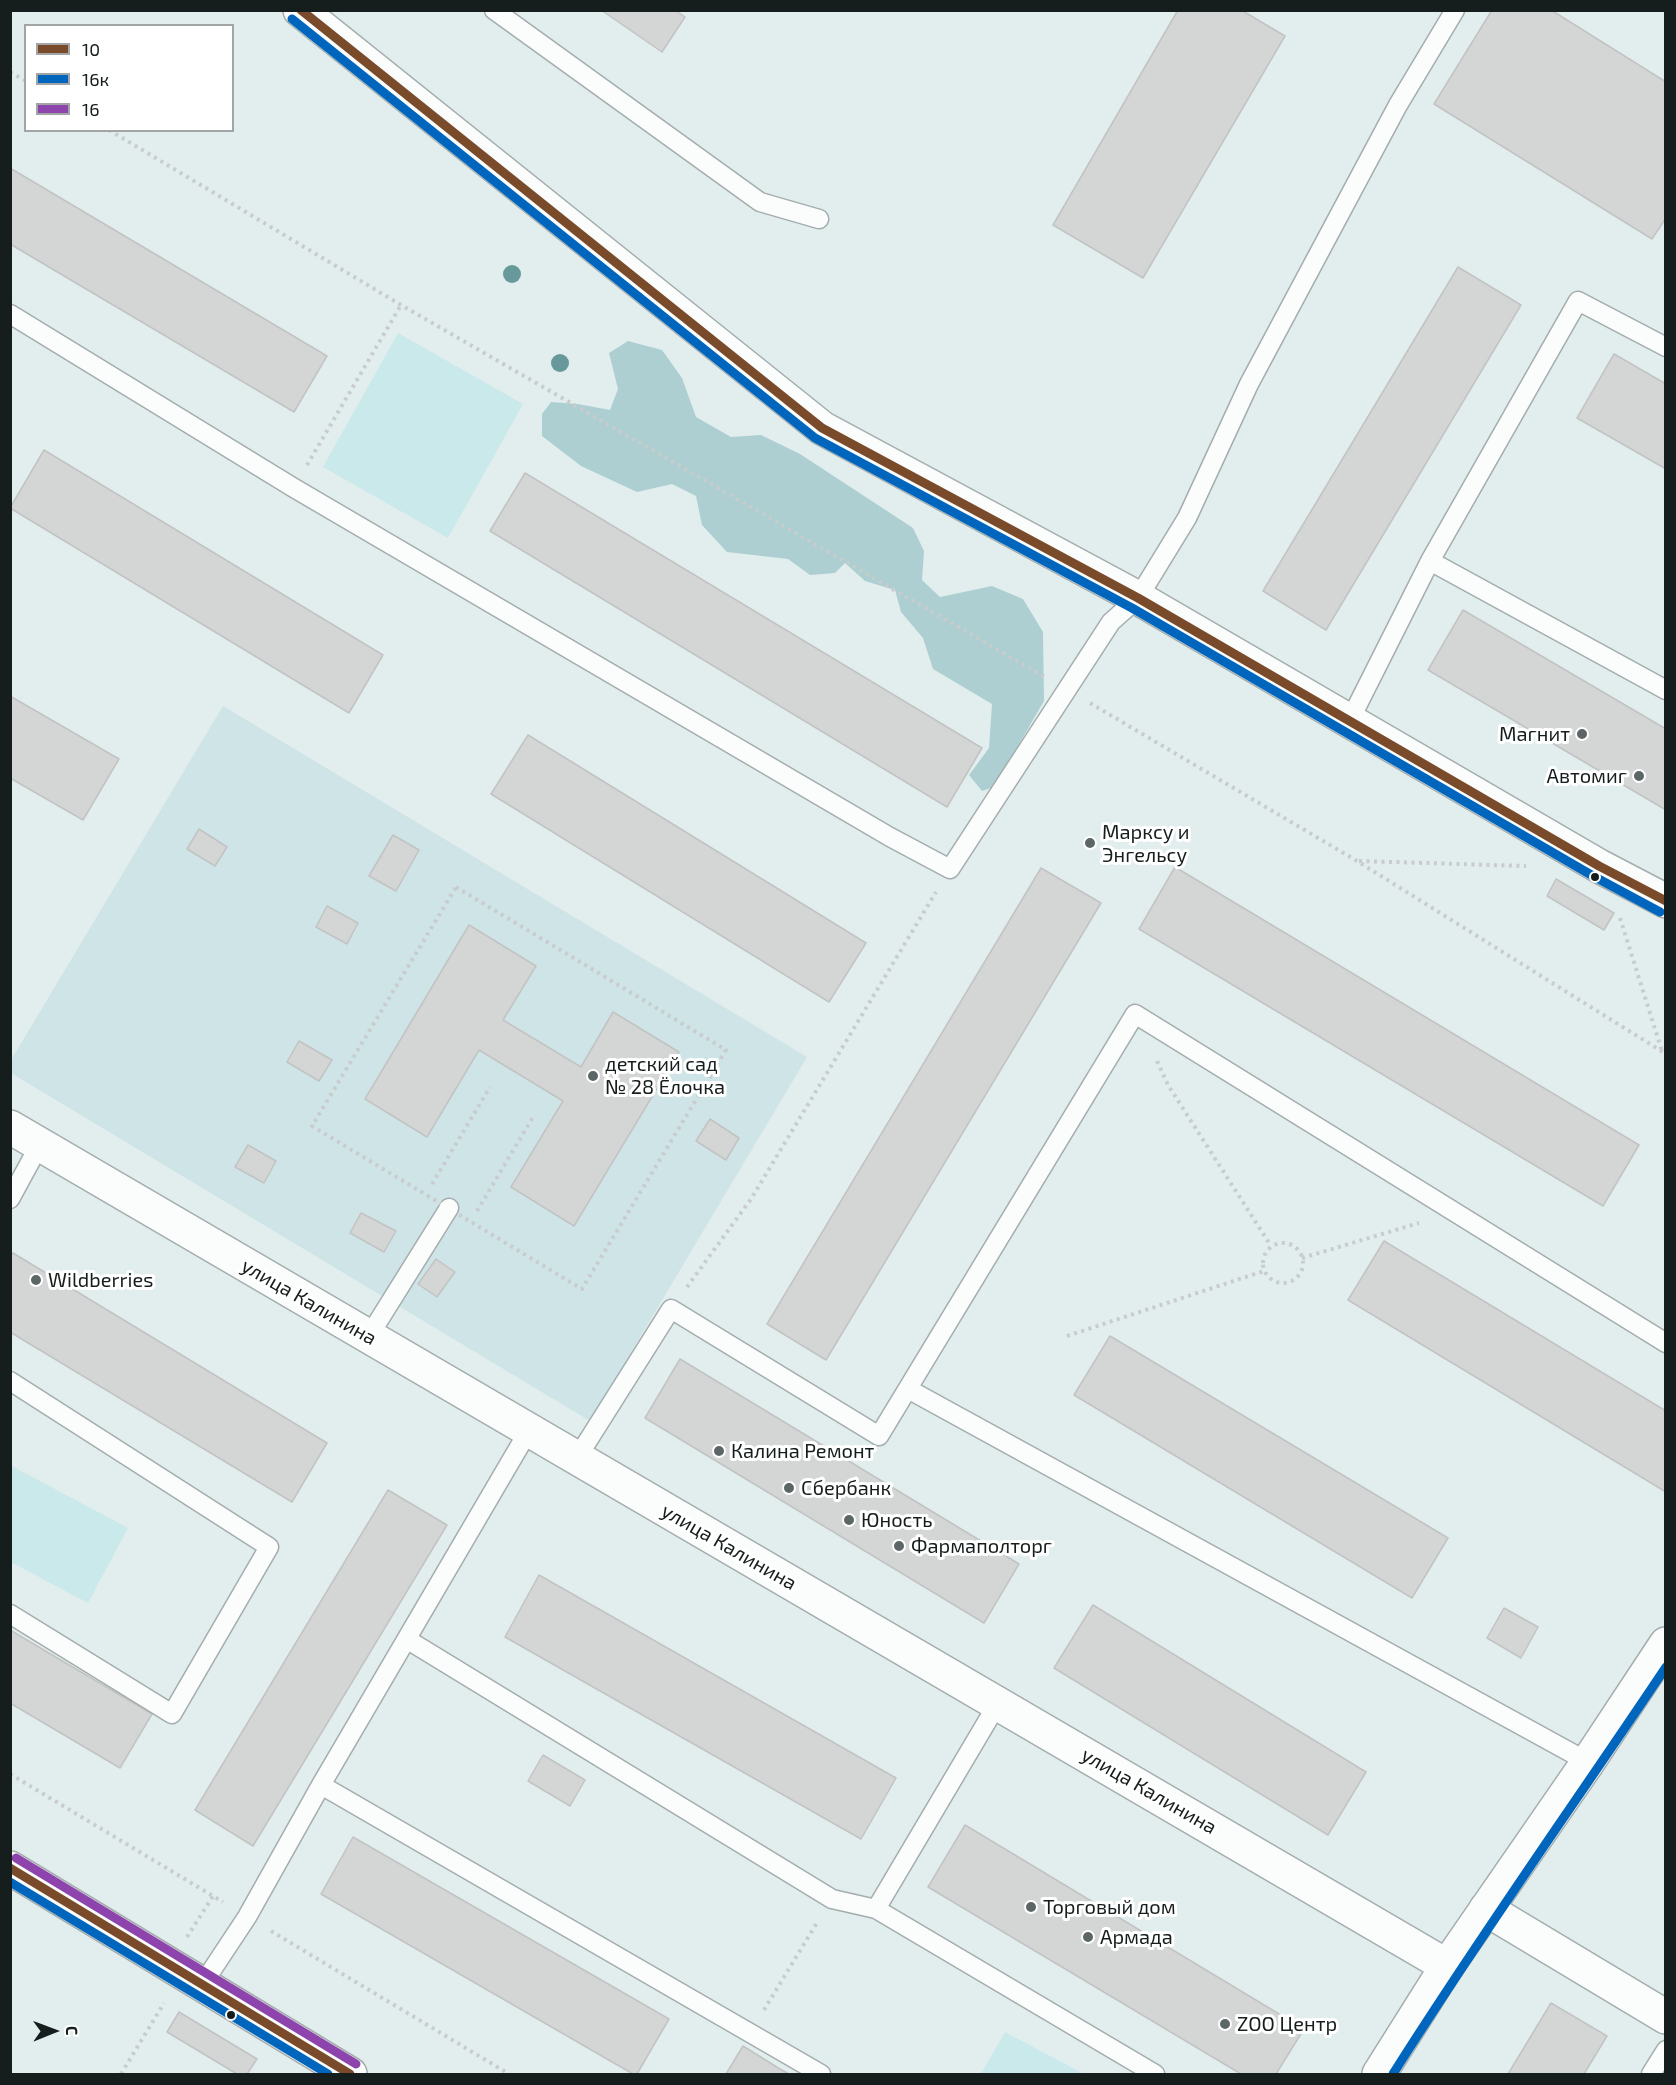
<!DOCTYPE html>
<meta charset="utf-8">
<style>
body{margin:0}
#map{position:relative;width:1676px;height:2085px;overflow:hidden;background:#e2edee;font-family:"Exo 2",sans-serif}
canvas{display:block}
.frame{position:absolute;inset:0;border:12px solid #151d1d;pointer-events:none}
.legend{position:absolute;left:24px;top:24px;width:210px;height:108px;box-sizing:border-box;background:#fff;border:2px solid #a1a5a5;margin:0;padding:8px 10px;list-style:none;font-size:18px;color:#151d1d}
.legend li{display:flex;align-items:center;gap:12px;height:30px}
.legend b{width:30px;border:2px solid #a1a5a5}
.north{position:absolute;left:24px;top:2001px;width:60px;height:60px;-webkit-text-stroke:4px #fff;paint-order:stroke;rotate:89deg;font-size:16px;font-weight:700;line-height:24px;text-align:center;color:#151d1d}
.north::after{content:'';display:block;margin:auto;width:21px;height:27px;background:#151d1d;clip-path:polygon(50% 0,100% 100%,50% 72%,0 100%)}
</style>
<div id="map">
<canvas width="1676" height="2085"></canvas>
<div class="frame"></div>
<ul class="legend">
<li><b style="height:8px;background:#7a4b2a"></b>10</li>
<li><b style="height:8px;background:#0065bd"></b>16к</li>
<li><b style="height:8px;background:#8e44ad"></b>16</li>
</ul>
<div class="north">С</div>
</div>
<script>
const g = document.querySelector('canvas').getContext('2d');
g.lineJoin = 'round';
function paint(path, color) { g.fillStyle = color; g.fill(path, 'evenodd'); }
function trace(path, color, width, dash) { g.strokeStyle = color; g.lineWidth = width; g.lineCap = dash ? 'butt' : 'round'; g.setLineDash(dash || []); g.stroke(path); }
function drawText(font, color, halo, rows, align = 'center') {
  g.font = font + ' "Exo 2",sans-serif'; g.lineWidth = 6; g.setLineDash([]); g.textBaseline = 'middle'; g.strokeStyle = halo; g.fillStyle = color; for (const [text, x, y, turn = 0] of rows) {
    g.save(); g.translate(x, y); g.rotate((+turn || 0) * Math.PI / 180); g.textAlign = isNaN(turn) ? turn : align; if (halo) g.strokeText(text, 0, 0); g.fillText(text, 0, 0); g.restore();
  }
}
paint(new Path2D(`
 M223,706l584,351 -217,364 -579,-348v-13z`), '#cee4e6');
paint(new Path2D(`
 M398,333l125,71 -75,134 -125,-71z
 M10,1465l118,63 -40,75 -77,-41z
 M1005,2032l79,42h-103z`), '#cae9ea');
paint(new Path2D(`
 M628,341l34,9 20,28 14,39 35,20 30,-2 39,19 113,74 11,23 -2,29 18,17 52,-11 31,13 20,33 1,69 -50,86 -12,4 -13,-16 20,-27 3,-44 -59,-35 -10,-31 -22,-26 -6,-22 -30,-9 -20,-18 -10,10 -25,2 -22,-16 -61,-7 -25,-27 -6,-29 -24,-12 -35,8 -56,-26 -39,-30v-22l9,-12 27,2 32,6 8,-21 -9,-36z`), '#adcfd1');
const building = new Path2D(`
 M601,10h74l10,7 -23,35z
 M1178,10h63l44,26 -142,242 -90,-53z
 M1492,10h59l115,72v136l-14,21 -218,-135z
 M10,168l317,188 -33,56 -284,-168z
 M1458,267l63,38 -195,325 -63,-39z
 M1614,354l52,30v85l-89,-51z
 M44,450l339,205 -34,58 -339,-205z
 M525,473l457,275 -35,59 -457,-276z
 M1463,610l203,119v81l-238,-140z
 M10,696l109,63 -36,61 -73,-42z
 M528,735l338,208 -37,59 -338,-208z
 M199,829l28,18 -12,19 -28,-17z
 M393,835l26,15 -23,41 -27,-15z
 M1175,867l464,278 -36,61 -464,-277z
 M1041,868l60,35 -275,457 -59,-36z
 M1556,879l58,34 -10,17 -57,-34z
 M327,906l31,17 -11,21 -31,-17z
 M469,925l67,41 -33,54 78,47 32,-55 66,40 -105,174 -63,-39 52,-86 -84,-51 -52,87 -62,-38z
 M299,1041l33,19 -13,21 -32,-19z
 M710,1119l29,19 -13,22 -30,-19z
 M248,1145l28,16 -12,22 -29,-16z
 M361,1213l35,18 -12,21 -34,-19z
 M1384,1241l282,170v81l-318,-192z
 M13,1253l314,190 -35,59 -282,-170v-74z
 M436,1259l19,13 -18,25 -19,-13z
 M1110,1336l338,202 -36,60 -338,-203z
 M680,1359l339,205 -35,59 -339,-205z
 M388,1490l59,35 -194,321 -58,-36z
 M539,1575l357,203 -35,61 -356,-202z
 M1093,1605l273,167 -38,63 -274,-167z
 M1504,1608l34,19 -17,31 -34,-20z
 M10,1630l142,84 -32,54 -110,-65z
 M543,1755l42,25 -15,26 -42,-25z
 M965,1825l339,204 -28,45h-35l-313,-187z
 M353,1837l316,182 -32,55h-4l-312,-180z
 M1551,2003l56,33 -23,38h-76z
 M179,2012l78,47 -10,15h-10l-70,-42z
 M743,2046l37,23 9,5h-63z`);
paint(building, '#d4d5d5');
trace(building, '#c2c3c3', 1.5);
const lane = new Path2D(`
 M494,10l266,192 59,17
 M10,314l284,174 596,349 60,32 161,-247 27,-24 49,-80 62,-134 149,-279 57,-95
 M1430,561l236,129
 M1349,722l81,-161 148,-260 88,46
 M10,1199l30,-55
 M369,1336l80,-128
 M10,1381l259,166 -97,167 -162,-100
 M908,1389l680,373
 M577,1458l94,-149 208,127 256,-422 531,329
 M408,1640l424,259 44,10 279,165
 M321,1785l500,289
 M876,1909l122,-206
 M202,1985l45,-68 74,-132 208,-355
 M1651,2074l15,-24`);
const street = new Path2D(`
 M10,1127l1437,839
 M1486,1909l180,108`);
const secondary = new Path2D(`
 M300,10l522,418 316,170 461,268 67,35
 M10,1868l340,206
 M1379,2074l68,-108 141,-204 78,-118`);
trace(lane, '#a4adad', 21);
trace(street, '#a4adad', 36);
trace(secondary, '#a4adad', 36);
trace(new Path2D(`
 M10,72l16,9
 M109,130l292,175 644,372
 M307,465l94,-160
 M1090,703l267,158 309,193
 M1359,861l167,5
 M456,887l270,163 -144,239 -270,-163z
 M1620,918l42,133
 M1157,1061l11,24 103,161
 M432,1184l58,-97
 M477,1211l56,-94
 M1263 1263a20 20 0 1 1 40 0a20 20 0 1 1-40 0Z
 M1302,1258l117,-35
 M687,1287l64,-88 185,-307
 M1067,1336l197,-65
 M10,1774l213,128
 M271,1931l238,143
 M187,1937l26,-41
 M764,2010l54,-89
 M121,2074l43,-71`), '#c8cccc', 4, [3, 4.5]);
trace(lane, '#fbfcfc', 18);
trace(street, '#fbfcfc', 33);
trace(secondary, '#fbfcfc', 33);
trace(new Path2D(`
 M301,10l521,418 316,170 461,268 67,35
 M10,1868l340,206`), '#7a4b2a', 9);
trace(new Path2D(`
 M292,19l523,419 317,170 461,268 67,36
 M10,1882l318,192
 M1393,2074c87,-138 182,-271 273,-407`), '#0065bd', 9);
trace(new Path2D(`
 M16,1858l340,206`), '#8e44ad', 9);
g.fillStyle = '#67999b';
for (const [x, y] of [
 [512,274],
 [560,363]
]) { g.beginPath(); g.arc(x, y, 9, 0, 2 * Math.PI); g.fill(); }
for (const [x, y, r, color] of [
 [1582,734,6,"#5d6666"],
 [1639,776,6,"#5d6666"],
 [1090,843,6,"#5d6666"],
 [1595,877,5,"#151d1d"],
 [593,1076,6,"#5d6666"],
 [36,1280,6,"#5d6666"],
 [719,1451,6,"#5d6666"],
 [789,1488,6,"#5d6666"],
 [849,1520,6,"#5d6666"],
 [899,1546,6,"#5d6666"],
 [1031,1907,6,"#5d6666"],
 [1088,1937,6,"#5d6666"],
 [231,2015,5,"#151d1d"],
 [1225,2024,6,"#5d6666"]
]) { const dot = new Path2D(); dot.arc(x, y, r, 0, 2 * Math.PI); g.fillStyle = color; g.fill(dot); trace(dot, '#fff', 2); }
drawText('20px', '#151d1d', '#fff', [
 ["Магнит",1570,734,"right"],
 ["Автомиг",1627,776,"right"],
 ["Марксу и",1102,832],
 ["Энгельсу",1102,855],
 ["детский сад",605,1064],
 ["№ 28 Ёлочка",605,1087],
 ["Wildberries",48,1280],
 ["Калина Ремонт",731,1451],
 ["Сбербанк",801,1488],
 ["Юность",861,1520],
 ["Фармаполторг",911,1546],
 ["Торговый дом",1043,1907],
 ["Армада",1100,1937],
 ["ZOO Центр",1237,2024]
], 'left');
drawText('20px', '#151d1d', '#fff', [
 ["улица Калинина",309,1302,30],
 ["улица Калинина",729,1547,30],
 ["улица Калинина",1149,1791,30]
]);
</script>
